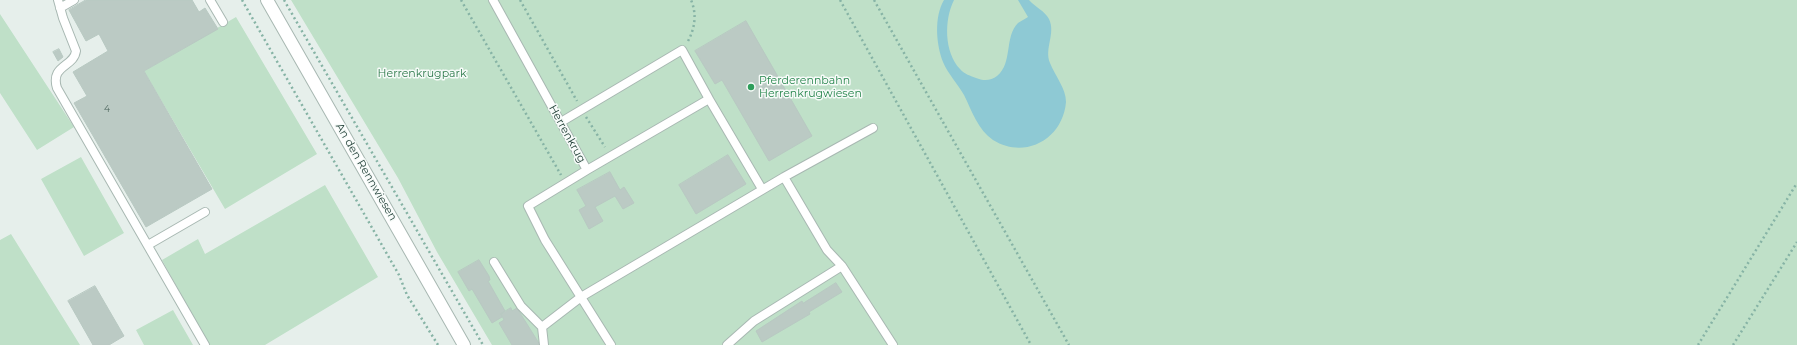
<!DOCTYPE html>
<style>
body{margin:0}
canvas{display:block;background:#e6efeb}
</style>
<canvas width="1797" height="345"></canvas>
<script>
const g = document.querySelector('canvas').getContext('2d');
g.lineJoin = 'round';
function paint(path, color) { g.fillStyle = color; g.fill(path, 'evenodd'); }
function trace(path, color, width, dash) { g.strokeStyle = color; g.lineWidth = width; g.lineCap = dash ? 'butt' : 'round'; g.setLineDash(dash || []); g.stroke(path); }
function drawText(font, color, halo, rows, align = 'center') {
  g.font = font + ' Montserrat,sans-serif'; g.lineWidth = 3; g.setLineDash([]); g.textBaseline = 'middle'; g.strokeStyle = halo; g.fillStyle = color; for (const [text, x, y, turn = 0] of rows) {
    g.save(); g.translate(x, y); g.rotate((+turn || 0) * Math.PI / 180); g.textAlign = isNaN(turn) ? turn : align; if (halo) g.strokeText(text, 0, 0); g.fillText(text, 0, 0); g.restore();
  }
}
paint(new Path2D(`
 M291,0h1506v345h-1305l-55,-93 -39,-74z
 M0,14l74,113 -37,23 -37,-57z
 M236,17l81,137 -92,55 -81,-138z
 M81,157l43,76 -40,23 -43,-77z
 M325,185l53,92 -113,68h-56l-47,-85 36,-21 7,15z
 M11,234l69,111h-80v-105z
 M173,310l20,35h-49l-8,-15z`), '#bfe0c8');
paint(new Path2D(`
 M944,0h10c-10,20 -10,52 6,69 4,5 11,7 16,9 7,3 15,3 21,-2 16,-13 7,-39 21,-53 3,-2 7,-4 10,-6l-10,-17h11c6,7 16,11 20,19 7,15 -5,29 1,44 5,13 16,25 16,39 -3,37 -41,58 -73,38 -15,-10 -21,-29 -29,-45 -6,-11 -16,-21 -21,-33 -7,-18 -9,-45 1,-62z`), '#8ec9d4');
const building = new Path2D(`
 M86,0h106l7,12 6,-4 13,21 -74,42 68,118 -66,38 -72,-124 13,-7 -14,-24 35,-21 -9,-17 -13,7 -17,-31z
 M746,21l66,115 -43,25 -47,-81 -7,4 -20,-33z
 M59,49l4,8 -5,4 -5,-9z
 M728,155l18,29 -50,30 -17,-29z
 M610,172l10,18 4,-3 10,16 -11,6 -8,-13 -20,11 8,14 -14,8 -10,-19 7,-4 -9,-16z
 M479,260l10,16 1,4 -2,1 17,30 -4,3 1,3 -10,6 -20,-34 -3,2 -11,-19z
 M836,283l6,9 -33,20 1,2 -48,28 -6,-11 46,-30 1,2z
 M95,286l29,50 -15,9h-16l-25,-44z
 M511,308l1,3 5,-3 23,37h-28l-13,-22 5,-3 -3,-6z`);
paint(building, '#bbcac4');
trace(building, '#b8c9c2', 1);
const lane = new Path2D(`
 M58,0l5,18 13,33c-2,16 -26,14 -19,37l148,257
 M210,0l13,22
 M493,0l94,170 -59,36 17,34 66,105
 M60,8l14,-8
 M709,99l53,90
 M561,122l121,-72 27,49 -122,71
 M784,177l89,-49
 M148,245l57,-33
 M494,262l27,44 21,21 2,18
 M542,327l39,-30 203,-120 43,73 15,16 51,79
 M727,345l27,-24 88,-55`);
const street = new Path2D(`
 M267,0l197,345`);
trace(lane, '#a8b8b2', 10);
trace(street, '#a8b8b2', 14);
trace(new Path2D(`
 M242,0l157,275 8,20 31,50
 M284,0l199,345
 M461,0l100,175
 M520,0l57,101
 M840,0l191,345
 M874,0l195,345
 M688,41c7,-13 9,-27 3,-41
 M586,117l19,30
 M1698,345l99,-162
 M1733,345l64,-103`), '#86b3a5', 2.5, [2, 3]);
trace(lane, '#fff', 8);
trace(street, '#fff', 12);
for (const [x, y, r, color] of [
 [751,87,4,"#2e9e5b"]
]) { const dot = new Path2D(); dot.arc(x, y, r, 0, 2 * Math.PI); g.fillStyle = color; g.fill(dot); trace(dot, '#f7fbf9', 1.5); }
drawText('9px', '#4a645c', null, [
 ["4",107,109]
]);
drawText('11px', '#2d7a4b', '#f7fbf9', [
 ["Herrenkrugpark",422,74]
]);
drawText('11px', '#27864d', '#f7fbf9', [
 ["Pferderennbahn",759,81],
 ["Herrenkrugwiesen",759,94]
], 'left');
drawText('11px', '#24423a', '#f7fbf9', [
 ["Herrenkrug",567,134,61],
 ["An den Rennwiesen",366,172,60]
]);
</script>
